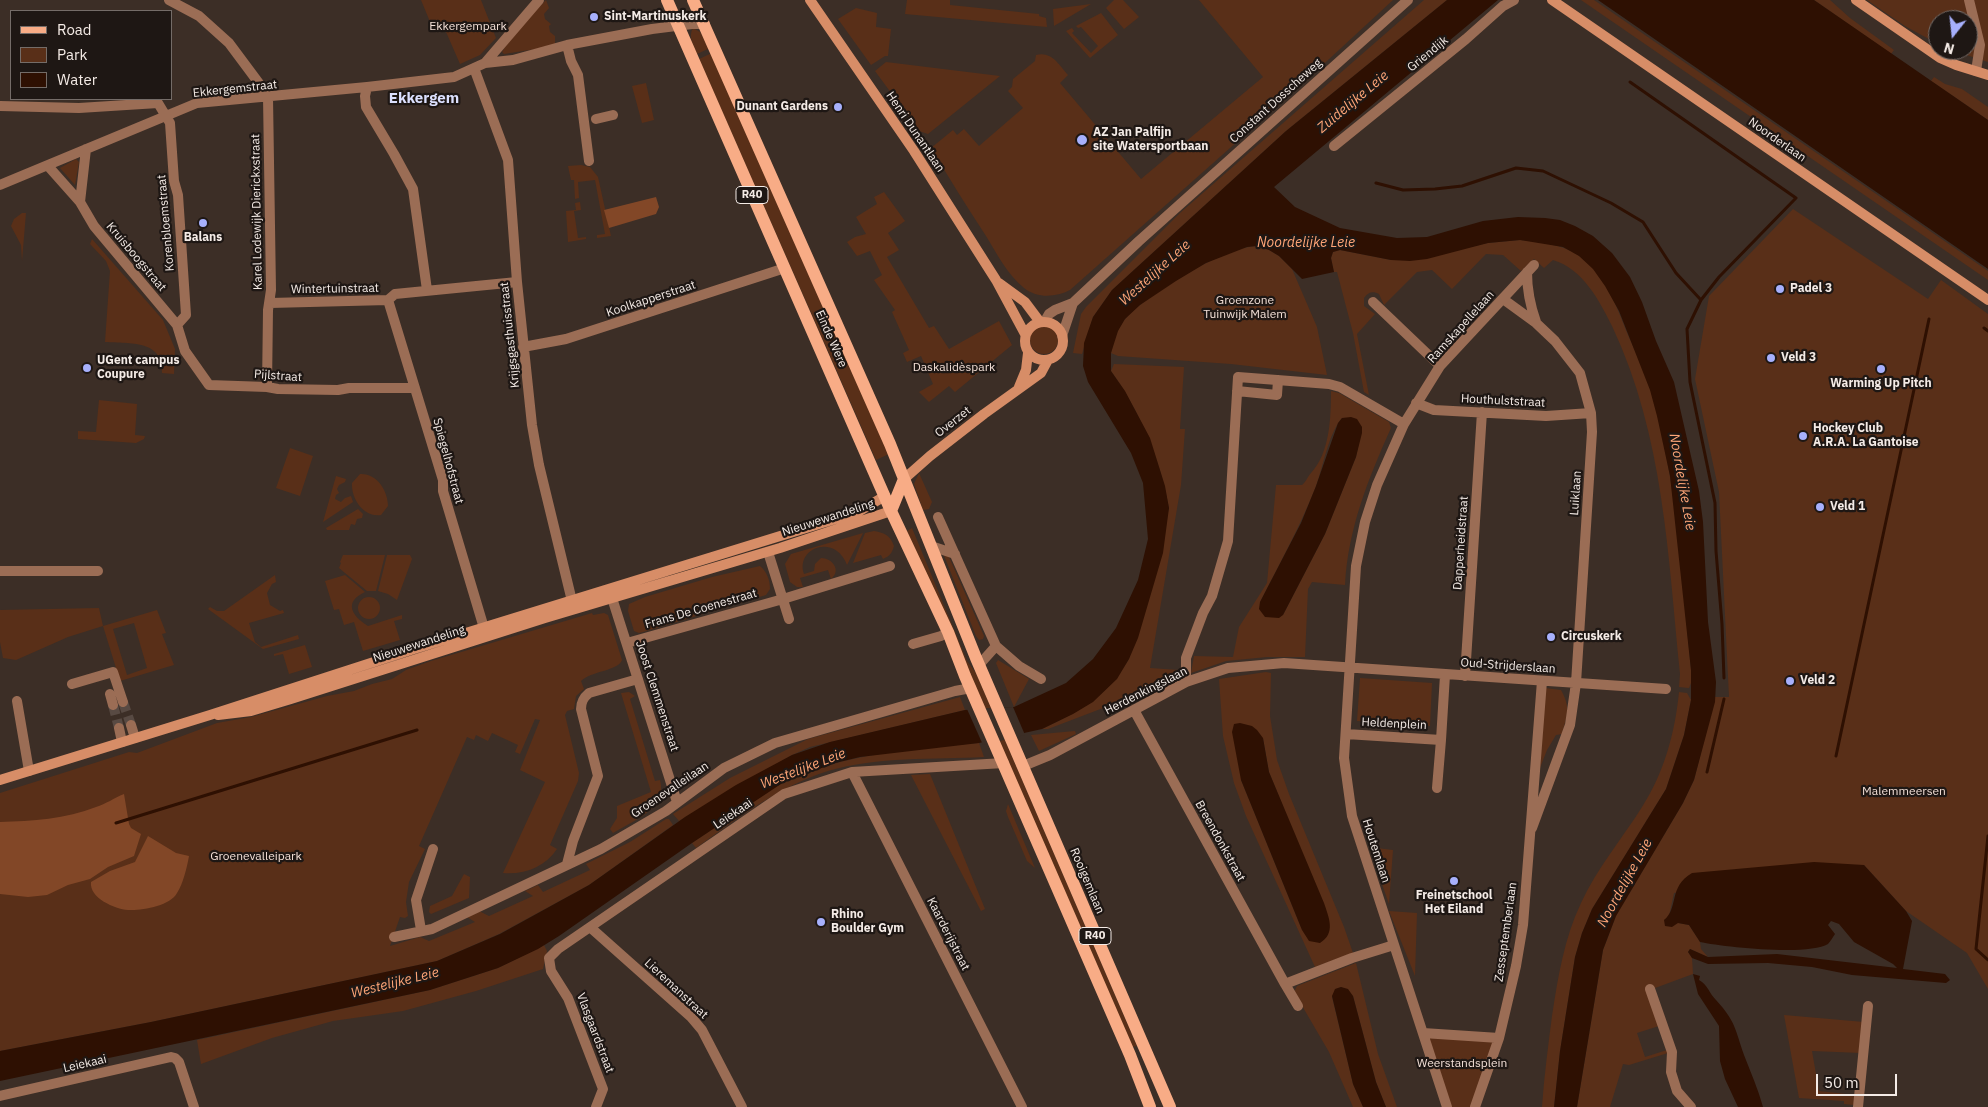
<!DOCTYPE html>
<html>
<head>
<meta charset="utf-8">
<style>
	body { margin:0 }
	#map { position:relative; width:1988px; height:1107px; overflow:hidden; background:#3c2e26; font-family:"IBM Plex Sans",sans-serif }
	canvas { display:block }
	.legend { position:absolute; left:10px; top:10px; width:162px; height:90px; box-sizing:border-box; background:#1e1714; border:1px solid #746c68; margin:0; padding:6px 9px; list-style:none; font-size:15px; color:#f4ebe6 }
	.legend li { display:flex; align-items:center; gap:10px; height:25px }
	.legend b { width:25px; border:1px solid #746c68 }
	.north { position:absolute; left:1928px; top:10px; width:50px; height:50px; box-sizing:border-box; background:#1e1714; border:1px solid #746c68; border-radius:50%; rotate:196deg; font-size:14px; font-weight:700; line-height:20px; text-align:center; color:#f4ebe6 }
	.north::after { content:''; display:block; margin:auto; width:18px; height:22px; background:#a7b0fc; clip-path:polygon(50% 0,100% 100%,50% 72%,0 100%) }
	.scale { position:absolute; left:1816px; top:1074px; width:81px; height:22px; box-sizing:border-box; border:2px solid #f4ebe6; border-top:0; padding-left:6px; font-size:15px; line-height:18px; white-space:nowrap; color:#f4ebe6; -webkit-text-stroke:4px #1e1714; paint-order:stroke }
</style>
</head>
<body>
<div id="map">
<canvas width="1988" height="1107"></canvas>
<ul class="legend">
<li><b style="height:6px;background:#f8ac86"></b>Road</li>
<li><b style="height:14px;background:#592f18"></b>Park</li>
<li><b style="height:14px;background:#2e1002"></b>Water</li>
</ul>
<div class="north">N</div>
<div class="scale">50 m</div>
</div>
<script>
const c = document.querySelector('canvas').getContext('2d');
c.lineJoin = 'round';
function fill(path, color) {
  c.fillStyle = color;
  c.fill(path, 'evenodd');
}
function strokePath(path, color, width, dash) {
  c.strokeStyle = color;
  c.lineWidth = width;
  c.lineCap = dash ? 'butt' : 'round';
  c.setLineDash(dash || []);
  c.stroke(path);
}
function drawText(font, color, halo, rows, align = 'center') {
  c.font = font + ' "IBM Plex Sans",sans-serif';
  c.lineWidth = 4.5;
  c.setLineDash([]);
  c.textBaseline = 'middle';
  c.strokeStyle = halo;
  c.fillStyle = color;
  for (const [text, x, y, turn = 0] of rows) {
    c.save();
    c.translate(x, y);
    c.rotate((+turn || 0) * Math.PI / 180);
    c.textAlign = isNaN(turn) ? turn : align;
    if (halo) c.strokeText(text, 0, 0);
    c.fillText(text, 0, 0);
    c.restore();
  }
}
fill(new Path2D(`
	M421 0H481L496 38 480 55 460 64 443 25 433 29Z
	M546 0 549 8 544 14 545 19 551 24 549 26 550 32 555 36V46L504 54 502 52 505 47 527 19Z
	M907 0H950V5L1039 14V16L1046 18 1047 27 905 14Z
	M1114 0H1123L1139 17 1124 29 1106 8Z
	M1199 0H1393L1301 85 1070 290C1056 297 1038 299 1024 288 1007 274 997 254 986 236 967 207 949 178 931 148L953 130 957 135 964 129 979 146 1023 108 1008 91 1012 87 1013 79 1035 61 1036 55C1052 51 1059 65 1068 75L1060 83 1141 179 1263 77Z
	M1424 0H1447L1286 131 1112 290 1093 317 1082 354 1073 353 1081 314 1086 307 1180 213Z
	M1581 0H1594L1988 271V280Z
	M1814 0H1830L1850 18 1894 50 1891 54Z
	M1867 0H1988V62L1951 50H1968V20H1938V44L1905 26Z
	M1091 4 1054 26 1053 9Z
	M856 8 877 13 876 27 891 29 888 56H885L871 65 838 19Z
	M1101 13 1118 35 1090 58 1066 31 1072 28 1074 31 1072 33 1091 53 1098 46 1081 27 1078 28 1076 26Z
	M693 28 700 32 710 48 697 54C693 46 688 36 693 28Z
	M712 53 889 454 876 460 699 59Z
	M886 62 1000 76 928 134 919 131 875 71Z
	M1934 77 1945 84 1962 89 1988 107V120L1931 81Z
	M646 83 654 120 642 123 632 86Z
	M76 159 79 162 75 185 60 168Z
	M581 165 590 167 598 177 611 236 597 238V235L605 234 595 180 578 182 579 198 575 199 574 180H571L568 166Z
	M884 192 905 221 888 233 899 250 887 257 929 328 934 326 949 349 999 321 1012 345 955 392 949 386 929 402 919 392 933 384 921 356 907 362 903 353 909 350 892 312 895 310 874 280 882 275 870 251 857 256 847 242 855 237 866 234 856 217 877 204 874 197Z
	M580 202 581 210 574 211 578 238 586 237V239L568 242 566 211 576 210 575 203Z
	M1793 209 1928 299 1941 280 1988 314V989L1967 953 1906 911 1864 865 1674 893 1669 916 1678 923 1689 925 1700 942 1701 949 1708 957 1690 949 1688 952 1692 958 1693 974 1647 991 1659 1026 1637 1033 1645 1057 1667 1050 1668 1053 1629 1065 1623 1064 1610 1107H1577L1603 950 1616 916 1683 803 1694 780 1715 697H1729L1719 492 1695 379 1709 296Z
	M22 213H26L22 261 21 245 11 226 14 219Z
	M92 239 163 320 175 349 174 374 162 373C163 339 130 344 105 342L110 271 106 261 90 244Z
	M1520 240C1540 242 1561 244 1578 255 1604 272 1617 307 1628 335 1636 353 1645 372 1651 391 1677 481 1682 577 1691 670V683L1689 688 1679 687 1680 674C1668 556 1664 436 1612 326 1599 300 1583 269 1553 260L1544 268 1534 259 1521 271 1503 255 1486 254 1452 289 1432 270 1417 272 1384 305 1379 294C1373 291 1368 292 1364 298V306L1375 314 1357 334 1369 395 1364 392 1353 333 1337 272H1334L1331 258 1333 252 1340 250 1391 260 1461 249 1488 243Z
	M1257 246 1269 250 1279 256 1292 269 1317 327 1327 375 1231 364 1118 356 1111 353C1114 340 1117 328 1126 318 1149 293 1224 247 1257 246Z
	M1030 340a14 14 0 1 1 28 0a14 14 0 1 1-28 0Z
	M1114 364 1184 367 1180 429H1185L1181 485 1150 668 1179 670 1177 679 1130 705H1111L1048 729H1042C1082 710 1105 698 1129 659L1169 508C1160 458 1140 412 1111 371Z
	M1331 391 1339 393 1389 422 1391 428C1368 479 1348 529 1345 585L1312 582 1308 589 1305 657H1267L1226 661 1191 673 1194 656 1233 657 1239 627 1267 583 1276 485H1302C1306 482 1308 476 1311 473 1330 453 1331 417 1331 391ZM1342 418 1362 427 1356 457 1325 534 1283 615 1260 602C1279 565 1299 528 1315 489 1323 468 1328 434 1342 418Z
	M99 400 137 404 135 435 145 436 144 439 136 443 78 439V431L96 432Z
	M290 448 313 456 300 496 276 488Z
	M919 473 932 502 929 509 923 510 914 484Z
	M360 474C377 473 388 491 388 506L381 515C364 518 351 499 352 483Z
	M336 476 346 479 345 482 339 485 337 489 339 493 336 495 335 499 341 502 345 498 351 496 353 502 323 522Z
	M358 509 363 514 362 518 357 519 355 525 351 524 349 530H327L326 528Z
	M912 528 967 661 976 673 1137 1046 1132 1047 907 531Z
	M874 531C885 533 890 535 894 546 892 553 890 556 883 559L881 555 853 563 865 533Z
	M863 533 847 565C835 533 795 548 804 574L814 571 815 564 821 558C832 558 842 570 831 579L828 570 800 578 803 587H797L790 582 785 564 791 554Z
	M943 553 949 557 984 636 983 639 979 640 976 636Z
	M343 555H385L376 591H367L339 568 341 563 340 562Z
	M387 555H410L412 559 397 600 388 594 378 591Z
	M760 566C767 572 770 580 770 589L766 595 643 632 639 633 634 631 628 611 629 604 645 597 712 577Z
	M275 575 276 582 272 584 267 593 270 605 280 611 283 610 284 613 249 623 255 642 261 647 298 635 299 639 263 649 208 609 210 607 217 611H224Z
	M345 575 365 592C343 602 352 616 368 626L402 615V619L394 621 400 640 363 651 354 622 344 625 339 609 334 610 325 581Z
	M358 608a11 11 0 1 1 22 0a11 11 0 1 1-22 0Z
	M99 608 103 626 157 610 166 633 162 634 174 665 120 681 103 626 68 637 16 660 3 658 0 642V610ZM134 623 147 668 127 675 113 629Z
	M592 613 593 615 604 613 608 615 622 660C618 671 591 671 581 681L584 689 576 696 574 709 567 711 565 715 579 773 578 781 550 845 557 849C545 867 524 875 503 873L545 782 520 770 540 720 535 719 520 754 515 752 518 745 492 733 488 741 476 735 474 740 467 737 419 846 425 849 409 882 406 902 408 916 405 918 400 917 390 946 420 937 429 941 475 922 467 917 479 911 489 916 533 896 525 891 538 885 543 892 590 870 586 864 630 842 666 819H669L673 825 589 885 499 934 437 961 151 1022 0 1051V793L129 752 137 753 217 723 251 717 327 696 354 691 372 684 392 679 406 670 431 661Z
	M305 645 312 667 289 674 283 654 274 656V654Z
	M998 660 1029 679 1014 707 996 663Z
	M1266 672 1271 673 1270 716 1277 760 1289 794 1344 927 1353 953 1315 967 1246 816 1234 783 1223 736 1219 679ZM1263 738 1269 772 1282 804 1302 930 1241 780Z
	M1360 678 1432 683 1430 726 1357 721Z
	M1545 688 1561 690C1571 708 1567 715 1562 734L1556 735 1547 750 1540 768Z
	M629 692 635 696 630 699 655 781 660 780C668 808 633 821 613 833L610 829 617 818V806L651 792 621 693Z
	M1679 692 1687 693 1691 700 1684 735 1666 789 1592 909 1582 933 1575 957 1560 1051 1554 1107H1542C1544 1077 1548 1047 1552 1016 1558 977 1564 939 1581 903 1597 868 1622 839 1642 807 1664 773 1675 733 1679 692Z
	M960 697 965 710 810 747 792 755 679 821 673 814 730 778 808 739Z
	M1075 731 1076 734 1039 751 1031 735Z
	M979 743 984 757C933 760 878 756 828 771 779 786 737 819 696 848L692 843C721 824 755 796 785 782 845 753 914 749 979 743Z
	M930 774 985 909 981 911 911 775Z
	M1008 804 1035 868 1027 861 1008 817 1006 811Z
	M1369 847 1393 850 1389 904Z
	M464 874 470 877 469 898 431 914 429 912 430 906 452 896Z
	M1389 911 1417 913 1415 976Z
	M544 945 547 951 543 969 476 991 403 1011 333 1021 272 1038 201 1064 197 1040 430 990 498 968Z
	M1356 963 1378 1054 1397 1107H1386L1376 1082 1353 996 1341 987 1336 989 1332 997 1353 1084 1363 1107H1353L1329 1052 1294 992 1297 986Z
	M1784 1015 1864 1022 1861 1053 1812 1051 1819 1091 1855 1095 1854 1105 1844 1104V1101L1799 1098Z
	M1423 1033 1499 1038 1475 1107H1447Z`), '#592f18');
fill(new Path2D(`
	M656 197 659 207 656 214 609 228 604 210Z
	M124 794 129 824 131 828 141 834 134 856 108 867 90 879 68 885 47 895 28 897 0 894V822C32 821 66 819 96 807 106 804 114 798 124 794Z
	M148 836 176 853 189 856C187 867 183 884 177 893 170 906 141 911 128 910 115 909 89 898 91 882L110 871 135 862Z`), '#824727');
fill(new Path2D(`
	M1447 0H1498L1274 187 1295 207 1340 228 1397 238 1427 237 1483 221 1518 217 1545 218 1560 220 1575 226 1593 236 1612 253 1630 277 1642 302 1656 341 1674 382 1699 491 1703 522 1708 622 1716 682 1715 702 1694 780 1683 803 1616 916 1603 950 1577 1107H1554L1560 1051 1575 957 1582 933 1592 909 1666 789 1684 735 1691 700V670L1670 476 1657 416 1650 390 1619 311 1605 286 1593 269 1579 256 1563 247 1520 240 1488 243 1427 259 1410 261 1391 260 1340 250 1333 252 1331 258 1334 272 1302 279 1279 256 1269 250 1257 246 1247 247 1206 263 1176 281 1140 305 1125 319 1118 331 1111 353V371L1125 391 1150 438 1165 486 1169 508 1163 553 1138 638 1129 659 1117 679 1093 702 1073 714 1042 729 979 743 860 757 835 763 784 782 692 843 559 936 538 949 498 968 430 990 0 1081V1051L151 1022 437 961 500 934 589 885 685 817 736 785 792 755 830 742 965 710 1014 707 1066 683 1093 659 1116 628 1138 580 1148 539 1143 483 1131 453 1088 382 1083 366 1084 343 1093 317 1112 290 1286 131Z
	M1598 0H1814L1988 120V269Z
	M1351 417 1357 419 1362 427V433L1356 457 1325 534 1283 615 1279 618 1265 617 1259 609 1260 602 1301 523 1316 486 1338 423 1342 418Z
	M1240 723 1252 726 1257 730 1263 738 1269 772 1324 903C1329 918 1336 933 1320 943L1309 941 1302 930 1241 780 1232 732 1234 724Z
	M1814 862 1864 865 1906 911 1912 921 1903 969 1945 974 1950 980 1946 983 1852 975 1812 967 1768 963 1708 964 1692 958 1688 952 1690 949 1708 957 1777 954 1897 968 1893 964 1854 942 1839 924 1831 921 1828 925 1835 934C1833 937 1830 942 1828 944 1809 956 1723 947 1700 942L1689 925 1678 923 1672 927 1665 926 1664 920C1679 908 1668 887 1692 873Z
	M1693 974 1700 976 1699 980C1708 985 1709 993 1716 1000 1736 1022 1735 1029 1744 1055 1751 1073 1758 1089 1763 1107H1738L1725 1079 1720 1061 1719 1026 1698 994Z
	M1341 987 1348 989 1353 996 1376 1082 1386 1107H1363L1353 1084 1332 996 1335 989Z`), '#2e1002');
fill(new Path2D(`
	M1013 707 1025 735 983 745 967 709Z`), '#3c2e26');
strokePath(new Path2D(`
	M1630 82 1796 198 1719 277 1701 300 1687 329 1690 382 1715 503 1716 551 1722 624 1724 678
	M1376 183 1403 190 1435 189 1462 186 1516 168 1543 171 1611 203 1643 222 1676 273 1701 300
	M1984 328 1988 331
	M1836 756 1929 319
	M1707 772 1724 699
	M116 823 417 730
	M1988 836 1976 949 1988 960`), '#2e1002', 3);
strokePath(new Path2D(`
	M123 702 131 725
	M113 705 119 728`), '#584a43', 10, [10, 5]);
strokePath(new Path2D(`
	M169 0 199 16 229 43 264 90 268 97 271 290 268 310 267 387
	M1969 0 1980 45 1976 71
	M567 45 571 61 578 75 589 161
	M485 63 539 0
	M474 68 508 160 517 282 532 425 539 465 572 601
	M367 87 365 96 366 107 394 154 413 189 427 290
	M0 106 79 108 158 103 170 123 174 181 178 195 186 315 177 325
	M596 119 613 115
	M1334 146 1466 39 1503 6 1514 0
	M48 166 80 202 94 226 177 325 185 351 209 385 267 387 278 389 338 390 349 388H415
	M0 185 197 103 367 87 454 77 485 63 513 60 567 45 652 29 692 24H705
	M80 202 86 149
	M1527 272C1527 290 1530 305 1536 322
	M1503 299 1536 323 1555 341 1580 373 1591 413 1592 432 1576 683 1570 725 1532 828
	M388 300 443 480V491L484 628
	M1373 302 1440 366
	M270 303 388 300 395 294 517 282
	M1045 321 1049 314 1055 310 1073 303 1139 241 1408 0
	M1062 336 1073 303
	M523 347 566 339 785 268
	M1237 391 1277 395 1278 380
	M1416 403 1434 410 1546 416 1591 413
	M938 517 996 646 1019 666 1041 679
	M931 546 955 554
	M768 552 789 619
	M0 571H98
	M612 598 677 802
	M627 643 783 599 890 566
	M913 644 941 636 948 632
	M979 665 996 646
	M1465 676 1482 412
	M1186 682V658L1203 613 1212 596 1228 541 1238 377 1329 384 1340 387 1404 424
	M72 684 113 672 123 702
	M110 694 113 705
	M17 701 29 771
	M1134 710 1285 984 1352 958 1394 945
	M131 725 135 738
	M119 728 122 742
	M1346 734 1441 740 1445 675
	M1021 764H1028L1050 755 1186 682 1228 668 1284 663 1666 689
	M852 772 1022 1107
	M1437 788 1441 740
	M567 864 573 841 598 776 581 709C581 702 583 698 589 693L638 679
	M591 928 691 1017 702 1030 742 1107
	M421 930 416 900 433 849
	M394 937 432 929 601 849 666 811 724 768 775 743 955 691 971 688
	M1285 984 1298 1006
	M1650 989 1672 1052 1671 1072 1677 1091 1691 1107
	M1423 1033 1499 1038
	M0 1096 171 1057 175 1058 179 1062 194 1107
	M596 1107 603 1089 568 998 551 971 549 958 558 949 784 794 852 772 1004 763
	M1447 1107 1352 816 1344 758 1356 566 1365 522 1377 485 1404 424 1440 366 1534 265
	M1475 1107 1499 1038 1516 966 1523 925 1542 681
	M1858 1107 1868 1006`), '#9b6d55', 10);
strokePath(new Path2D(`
	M810 0 914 151 996 280 1025 334
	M1552 0 1988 300
	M1856 0 1940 58 1956 65 1988 75
	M999 283 1025 302 1040 322
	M1025 341a19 19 0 1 1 38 0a19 19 0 1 1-38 0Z
	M1019 387 1026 370 1028 353
	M904 479 930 456 984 414 1041 373 1048 360
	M218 715 251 711 291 699 545 618 780 548 891 511
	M0 780 210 715 414 649 858 512 885 496`), '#d78d67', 10);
strokePath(new Path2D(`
	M667 0 891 511 948 632 965 676 1130 1055 1150 1107
	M693 0 890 444 976 658 1170 1107
	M891 511 904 479`), '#f8ac86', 12);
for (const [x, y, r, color] of [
	[594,17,5,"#a7b0fc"],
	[838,107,5,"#a7b0fc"],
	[1082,140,6,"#a7b0fc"],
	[203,223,5,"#a7b0fc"],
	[1780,289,5,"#a7b0fc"],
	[1771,358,5,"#a7b0fc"],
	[87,368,5,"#a7b0fc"],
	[1881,369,5,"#a7b0fc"],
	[1803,436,5,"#a7b0fc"],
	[1820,507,5,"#a7b0fc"],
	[1551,637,5,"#a7b0fc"],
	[1790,681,5,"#a7b0fc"],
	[1454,881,5,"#a7b0fc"],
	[821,922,5,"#a7b0fc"]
]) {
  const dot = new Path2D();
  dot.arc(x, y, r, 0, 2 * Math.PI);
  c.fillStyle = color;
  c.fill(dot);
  strokePath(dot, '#1e1714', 2);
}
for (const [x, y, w] of [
	[752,195,32],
	[1095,936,32]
]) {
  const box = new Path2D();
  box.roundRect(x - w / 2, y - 8.5, w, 17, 4);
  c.fillStyle = '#1e1714';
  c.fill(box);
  strokePath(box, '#f4ebe6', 1);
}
drawText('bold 11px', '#f4ebe6', null, [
	["R40",752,195],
	["R40",1095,936]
]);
drawText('bold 12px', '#f4ebe6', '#1e1714', [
	["Sint-Martinuskerk",604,17],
	["Dunant Gardens",828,107,"right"],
	["AZ Jan Palfijn",1093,133],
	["site Watersportbaan",1093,147],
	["Balans",203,238,"center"],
	["Padel 3",1790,289],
	["Veld 3",1781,358],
	["UGent campus",97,361],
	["Coupure",97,375],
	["Warming Up Pitch",1881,384,"center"],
	["Hockey Club",1813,429],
	["A.R.A. La Gantoise",1813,443],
	["Veld 1",1830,507],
	["Circuskerk",1561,637],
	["Veld 2",1800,681],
	["Freinetschool",1454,896,"center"],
	["Het Eiland",1454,910,"center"],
	["Rhino",831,915],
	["Boulder Gym",831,929]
], 'left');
drawText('12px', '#f2dfd6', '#1e1714', [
	["Ekkergempark",468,27],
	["Groenzone",1245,301],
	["Tuinwijk Malem",1245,315],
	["Daskalidèspark",954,368],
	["Malemmeersen",1904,792],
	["Groenevalleipark",256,857],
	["Weerstandsplein",1462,1064]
]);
drawText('12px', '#f4ebe6', '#1e1714', [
	["Griendijk",1428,54,-39],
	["Ekkergemstraat",235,89,-6],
	["Constant Dosscheweg",1276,101,-42],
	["Henri Dunantlaan",915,132,56],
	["Noorderlaan",1777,140,35],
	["Karel Lodewijk Dierickxstraat",257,212,-91],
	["Korenbloemstraat",166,223,-95],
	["Kruisboogstraat",136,257,50],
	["Wintertuinstraat",335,289,-1],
	["Koolkapperstraat",651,299,-18],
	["Ramskapellelaan",1461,327,-48],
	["Krijgsgasthuisstraat",510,335,-96],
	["Einde Were",831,339,66],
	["Pijlstraat",278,376,4],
	["Houthulststraat",1503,401,3],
	["Overzet",953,422,-38],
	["Spiegelhofstraat",448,461,75],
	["Luiklaan",1576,493,-86],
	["Nieuwewandeling",828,518,-18],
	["Dapperheidstraat",1461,543,-86],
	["Frans De Coenestraat",701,609,-16],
	["Nieuwewandeling",419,644,-18],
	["Oud-Strijderslaan",1508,666,4],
	["Herdenkingslaan",1146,691,-27],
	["Joost Clemmenstraat",657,696,72],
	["Heldenplein",1394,724,3],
	["Groenevalleilaan",670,790,-34],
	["Leiekaai",733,814,-34],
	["Breendonkstraat",1220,841,61],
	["Houtemlaan",1376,851,72],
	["Rooigemlaan",1087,881,67],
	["Zesseptemberlaan",1506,932,-82],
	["Kaarderijstraat",948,934,63],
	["Lieremanstraat",676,989,43],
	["Vlasgaardstraat",595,1033,69],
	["Leiekaai",85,1064,-13]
]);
drawText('italic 14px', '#fea577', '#1e1714', [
	["Zuidelijke Leie",1353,102,-40],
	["Noordelijke Leie",1306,243],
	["Westelijke Leie",1155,273,-42],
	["Noordelijke Leie",1682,482,80],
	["Westelijke Leie",803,769,-21],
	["Noordelijke Leie",1625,883,-61],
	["Westelijke Leie",395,983,-14]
]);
drawText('bold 15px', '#dce0fe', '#1e1714', [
	["Ekkergem",424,99]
]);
</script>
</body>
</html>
